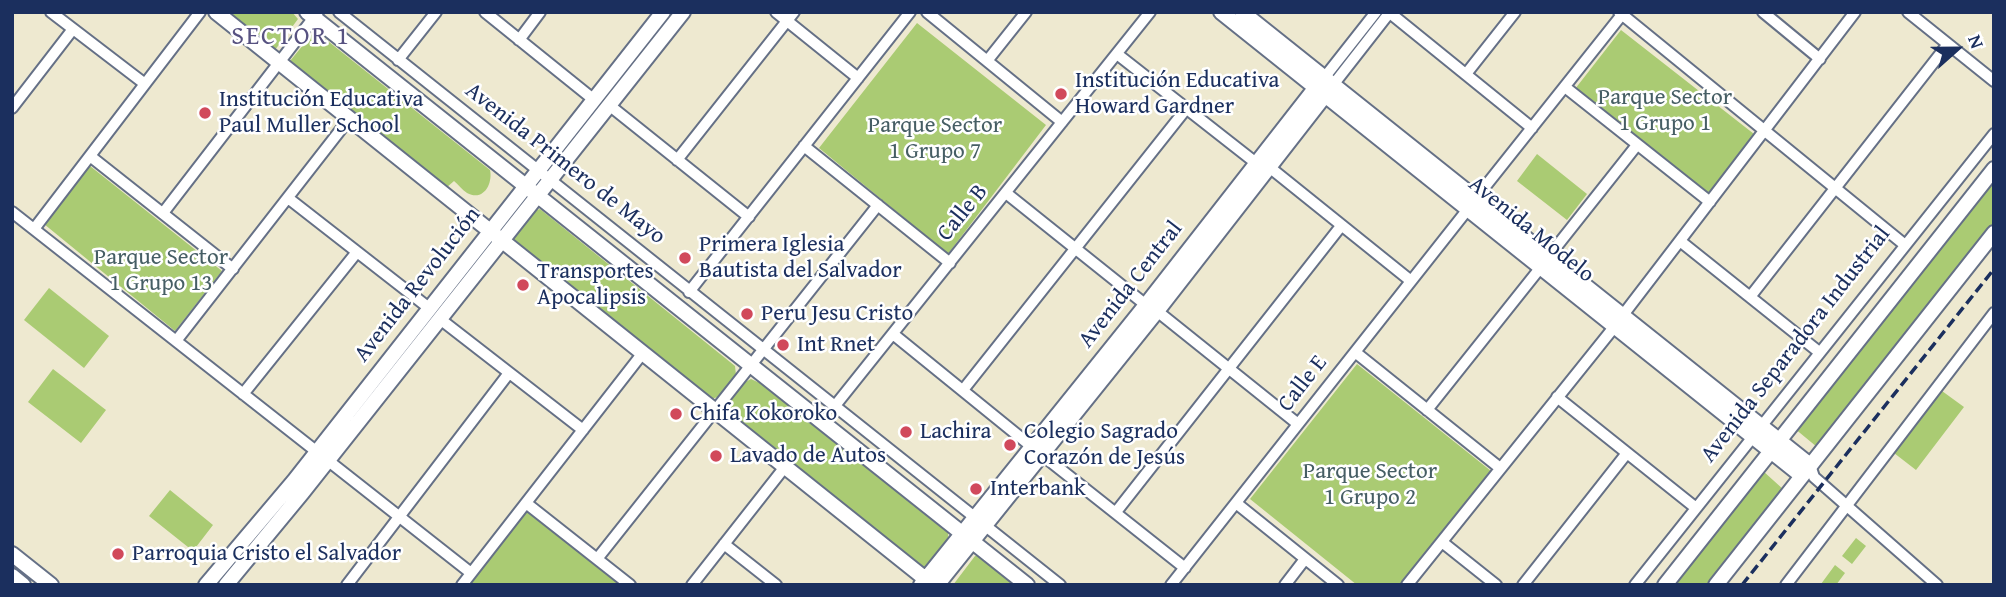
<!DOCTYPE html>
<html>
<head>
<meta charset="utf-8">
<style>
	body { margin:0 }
	#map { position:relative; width:2006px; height:597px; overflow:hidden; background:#eee9d0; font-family:"Gentium Book Plus",serif }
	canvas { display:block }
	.frame { position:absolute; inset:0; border:14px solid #1b2f5e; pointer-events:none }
	.north { position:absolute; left:1922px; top:14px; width:70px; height:70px; -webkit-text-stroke:5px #fff; paint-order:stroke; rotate:69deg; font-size:19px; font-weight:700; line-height:28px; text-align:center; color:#1b2f5e }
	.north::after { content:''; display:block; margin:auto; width:24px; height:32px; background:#1b2f5e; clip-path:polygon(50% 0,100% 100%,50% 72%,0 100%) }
</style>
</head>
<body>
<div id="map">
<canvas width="2006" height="597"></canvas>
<div class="frame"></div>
<div class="north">N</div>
</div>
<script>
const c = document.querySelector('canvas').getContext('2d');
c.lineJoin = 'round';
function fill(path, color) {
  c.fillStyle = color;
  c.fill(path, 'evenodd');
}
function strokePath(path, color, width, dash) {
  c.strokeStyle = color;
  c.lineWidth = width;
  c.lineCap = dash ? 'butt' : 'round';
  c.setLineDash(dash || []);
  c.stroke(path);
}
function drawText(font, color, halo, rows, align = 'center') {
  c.font = font + ' "Gentium Book Plus",serif';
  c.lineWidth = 5;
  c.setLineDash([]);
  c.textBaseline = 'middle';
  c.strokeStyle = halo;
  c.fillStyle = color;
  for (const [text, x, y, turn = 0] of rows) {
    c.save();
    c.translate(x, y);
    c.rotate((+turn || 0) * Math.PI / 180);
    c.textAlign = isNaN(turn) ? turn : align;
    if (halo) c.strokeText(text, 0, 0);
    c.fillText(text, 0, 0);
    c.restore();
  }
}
fill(new Path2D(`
	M222 12H292L298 19 275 50Z
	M917 23 1046 125 948 254 819 148Z
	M1621 30 1754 134 1709 193 1575 89Z
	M313 33 319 34 490 170C493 183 484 202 467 193 462 190 458 184 454 181L446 188 290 65V61Z
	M1537 154 1587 194 1567 220 1517 181Z
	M90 166 222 271 175 331 44 224Z
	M1994 182V223L1817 447 1794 428Z
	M540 209 735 366 736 375 718 397 707 400 513 242V238L534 211Z
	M49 288 109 336 84 368 24 320Z
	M1357 364 1491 471 1401 585H1357L1250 499Z
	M53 369 106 410 81 443 28 402Z
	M751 379 764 385 948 533C950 547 936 557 928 567H923L917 564 726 412C728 401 741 383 751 379Z
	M1942 391 1964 407 1916 470 1894 453Z
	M1763 471 1784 490 1707 585H1673Z
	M170 490 213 525 193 551 149 516Z
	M527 510 620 585H467Z
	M1856 538 1866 546 1852 564 1842 556Z
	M978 555 982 558 1016 585H953L975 556Z
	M1835 565 1845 573 1836 585H1823L1821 584Z`), '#aacb73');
const street = new Path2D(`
	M51 12 145 84
	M339 12 1060 585
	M485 12 593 99
	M776 12 858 78
	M927 12 1062 122
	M1619 12 1905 245
	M1763 12 1820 59
	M1908 12 1994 81
	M1390 13 1532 128
	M519 40 540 12
	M1117 54 1256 163
	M398 60 436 12
	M987 61 1026 12
	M1466 74 1515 12
	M1324 78 1376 12
	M1333 85 1390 12
	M1565 87 1710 202
	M609 105 749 217
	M12 108 73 29
	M804 146 950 263
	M90 156 233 269
	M677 160 794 12
	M1268 166 1411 281
	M1006 193 1146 305
	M288 198 429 308
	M1476 198 1624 12
	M12 212 471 573
	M163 213 318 12
	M34 229 200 12
	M1680 241 1819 352
	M1549 256 1637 145
	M689 292 910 12
	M1750 297 1948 44
	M1157 311 1298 424
	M1623 315 1855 12
	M440 319 583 430
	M893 334 1031 446
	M176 341 349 119
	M1355 352 1500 468
	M963 390 1186 109
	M243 394 357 252
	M1557 397 1696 508
	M834 407 1150 12
	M1427 410 1541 267
	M1041 454 1185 568
	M1810 465 1814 477 1937 585
	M526 503 630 585
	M1236 503 1338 585
	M1116 512 1341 226
	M1442 542 1496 585
	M724 544 776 585
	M597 559 878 205
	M347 585 509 373
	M462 585 642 354
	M692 585 784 468
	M1171 585 1468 209
	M1285 585 1305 559
	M1407 585 1615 326
	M1523 585 1627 453
	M1635 585 1994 134
	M1786 585 1994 313`);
const secondary = new Path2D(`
	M216 12 933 585
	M307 12 1027 585
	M1221 12 1802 476
	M1242 12 1810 465
	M12 554 51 585
	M12 576 23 585
	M206 585 294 481 663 12
	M226 585 302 493 683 12
	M921 585 1146 305 1320 82
	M937 585 1157 311 1330 89
	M1665 585 1994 169
	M1716 585 1994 233`);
strokePath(street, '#657086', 14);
strokePath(secondary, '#657086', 18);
strokePath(street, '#fff', 10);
strokePath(secondary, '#fff', 14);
strokePath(new Path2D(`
	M1742 585 1994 269`), '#1b2f5e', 3.5, [10, 5]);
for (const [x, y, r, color] of [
	[1061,94,7,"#d1495b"],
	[205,113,7,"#d1495b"],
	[685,258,7,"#d1495b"],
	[523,285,7,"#d1495b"],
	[747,314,7,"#d1495b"],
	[783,345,7,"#d1495b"],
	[676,414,7,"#d1495b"],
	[906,432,7,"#d1495b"],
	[1010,445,7,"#d1495b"],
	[716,456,7,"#d1495b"],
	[976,489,7,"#d1495b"],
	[118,554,7,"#d1495b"]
]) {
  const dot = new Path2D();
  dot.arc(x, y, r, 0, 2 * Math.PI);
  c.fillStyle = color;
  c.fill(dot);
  strokePath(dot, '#fff', 2.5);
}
drawText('23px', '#1b2f5e', '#fff', [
	["Institución Educativa",1075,81],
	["Howard Gardner",1075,107],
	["Institución Educativa",219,100],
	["Paul Muller School",219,126],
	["Primera Iglesia",699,245],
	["Bautista del Salvador",699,271],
	["Transportes",537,272],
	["Apocalipsis",537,298],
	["Peru Jesu Cristo",761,314],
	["Int Rnet",797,345],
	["Chifa Kokoroko",690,414],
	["Lachira",920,432],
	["Colegio Sagrado",1024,432],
	["Corazón de Jesús",1024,458],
	["Lavado de Autos",730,456],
	["Interbank",990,489],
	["Parroquia Cristo el Salvador",132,554]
], 'left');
drawText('23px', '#465e64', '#fff', [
	["Parque Sector",1665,98],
	["1 Grupo 1",1665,124],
	["Parque Sector",935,126],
	["1 Grupo 7",935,152],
	["Parque Sector",161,258],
	["1 Grupo 13",161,284],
	["Parque Sector",1370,472],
	["1 Grupo 2",1370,498]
]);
drawText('23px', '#1b2f5e', '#fff', [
	["Avenida Primero de Mayo",565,164,38],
	["Calle B",963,213,-51],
	["Avenida Modelo",1531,230,39],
	["Avenida Revolución",418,285,-52],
	["Avenida Central",1131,285,-52],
	["Avenida Separadora Industrial",1796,345,-52],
	["Calle E",1303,384,-52]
]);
c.letterSpacing = '2px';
drawText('26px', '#575281', '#fff', [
	["SECTOR 1",291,37]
]);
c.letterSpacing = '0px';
</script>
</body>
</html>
